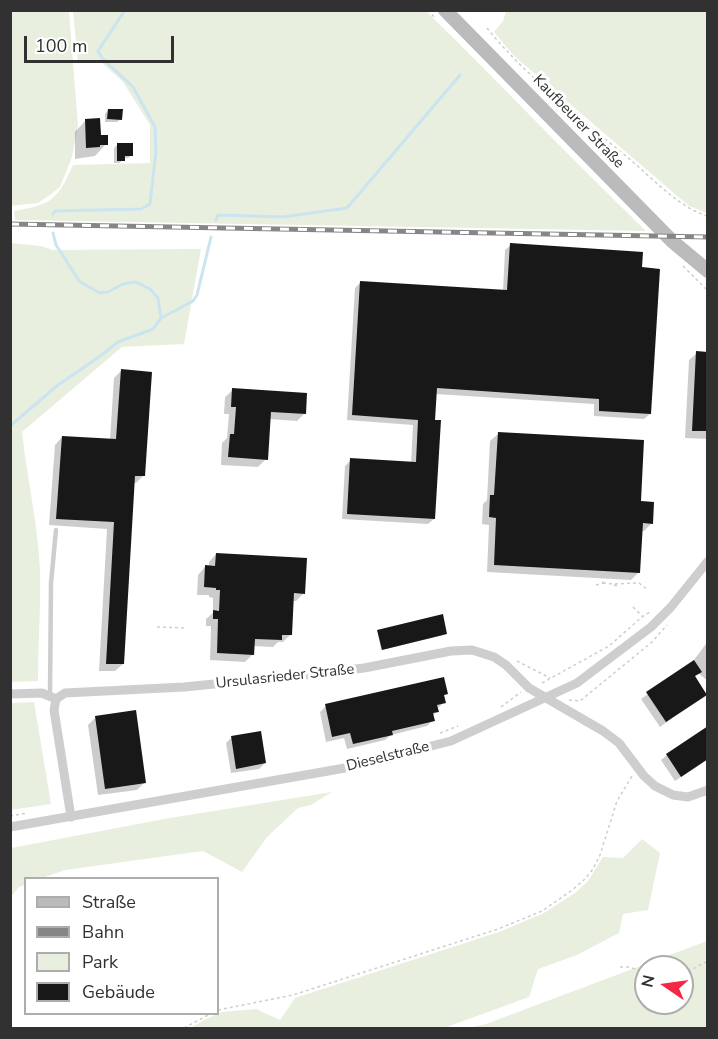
<!DOCTYPE html>
<html>
<head>
<meta charset="utf-8">
<style>
	body { margin:0 }
	#map { position:relative; width:718px; height:1039px; overflow:hidden; background:#fff; font-family:"Nunito Sans",sans-serif }
	canvas { display:block }
	.frame { position:absolute; inset:0; border:12px solid #313131; pointer-events:none }
	.legend { position:absolute; left:24px; top:877px; width:195px; height:138px; box-sizing:border-box; background:#fff; border:2px solid #adadad; margin:0; padding:8px 10px; list-style:none; font-size:18px; color:#313131 }
	.legend li { display:flex; align-items:center; gap:12px; height:30px }
	.legend b { width:30px; border:2px solid #adadad }
	.north { position:absolute; left:634px; top:955px; width:60px; height:60px; box-sizing:border-box; background:#fff; border:2px solid #adadad; border-radius:50%; rotate:283deg; font-size:16px; font-weight:700; line-height:24px; text-align:center; color:#313131 }
	.north::after { content:''; display:block; margin:auto; width:21px; height:27px; background:#f62645; clip-path:polygon(50% 0,100% 100%,50% 72%,0 100%) }
	.scale { position:absolute; left:24px; top:36px; width:150px; height:27px; box-sizing:border-box; border:3px solid #313131; border-top:0; padding-left:8px; font-size:18px; line-height:21px; white-space:nowrap; color:#313131; -webkit-text-stroke:4px #fff; paint-order:stroke }
</style>
</head>
<body>
<div id="map">
<canvas width="718" height="1039"></canvas>
<div class="frame"></div>
<ul class="legend">
<li><b style="height:8px;background:#bbb"></b>Straße</li>
<li><b style="height:8px;background:#868686"></b>Bahn</li>
<li><b style="height:16px;background:#e9efdf"></b>Park</li>
<li><b style="height:16px;background:#181818"></b>Gebäude</li>
</ul>
<div class="north">N</div>
<div class="scale">100 m</div>
</div>
<script>
const c = document.querySelector('canvas').getContext('2d');
c.lineJoin = 'round';
function fill(path, color) {
  c.fillStyle = color;
  c.fill(path, 'evenodd');
}
function strokePath(path, color, width, dash) {
  c.strokeStyle = color;
  c.lineWidth = width;
  c.lineCap = dash ? 'butt' : 'round';
  c.setLineDash(dash || []);
  c.stroke(path);
}
function drawText(font, color, halo, rows, align = 'center') {
  c.font = font + ' "Nunito Sans",sans-serif';
  c.lineWidth = 6;
  c.setLineDash([]);
  c.textBaseline = 'middle';
  c.strokeStyle = halo;
  c.fillStyle = color;
  for (const [text, x, y, turn = 0] of rows) {
    c.save();
    c.translate(x, y);
    c.rotate((+turn || 0) * Math.PI / 180);
    c.textAlign = isNaN(turn) ? turn : align;
    if (halo) c.strokeText(text, 0, 0);
    c.fillText(text, 0, 0);
    c.restore();
  }
}
fill(new Path2D(`
	M11 10 69 11 78 126 72 157 60 187 50 195 38 203 10 206Z
	M425 10C500 83 571 159 646 231L15 220 14 211C53 204 57 200 73 165L150 163V125L123 82 100 61 78 63 73 11Z
	M506 11H707V213L689 206 513 55 494 32 503 21Z
	M11 243 41 246 53 250 201 249 184 344 122 347 22 432C27 478 38 524 40 570 41 607 38 644 38 681L11 682Z
	M34 702 51 804 11 810V703Z
	M332 792 311 805 298 808 267 837 242 872 203 851 65 870 42 878H26L25 885 19 887 11 897V848L170 818Z
	M642 839 660 853 648 910 623 914 619 933 577 955 538 969 529 997 444 1028H191L204 1020 222 1012 256 1009 280 1020 295 998 499 932 544 913 575 893 588 881 603 857 623 858Z
	M707 941V1028H469L486 1024ZM646 967H682V1003H646Z`), '#e9efdf');
fill(new Path2D(`
	M108 110 121 119 117 122H105V114Z
	M86 120 106 144 95 156 75 159V132Z
	M118 144 132 155 128 158H123L120 163H114V148Z
	M511 245 640 269 650 414 644 419 594 416V404L435 394 434 519 428 524 342 519 345 466 351 460 411 464 413 425 347 420 355 288 361 282 503 291 505 250Z
	M697 353H708V439L685 438 689 360Z
	M121 371 143 476 136 483H133L123 664 115 671H99L107 529 49 525 55 445 62 437 110 440 114 378Z
	M233 390 304 414 297 421 269 419 266 459 258 467 221 465 222 443 227 438 229 414H224L225 397Z
	M498 434 639 503 652 523 644 531H641L639 572 631 580 487 572 489 525 482 524 483 504 487 500 490 441Z
	M216 554 304 593 296 601H293L291 634 283 642H278L273 647 253 646V654L245 662 210 660 211 626H206V619L213 613V598L209 597V595H197L198 575 205 567H209V562Z
	M378 631 444 635 381 650Z
	M708 641V681L698 673 694 677 705 694 660 727 641 699 691 664Z
	M446 694 443 697 444 702 437 709V711L432 717 433 720 427 726 391 735 385 740 347 749 344 738 326 742 320 712 326 706Z
	M134 712 145 782 137 790 98 795 88 725 95 718Z
	M708 734V759L675 781 661 760 667 755Z
	M231 738 265 763 259 769 231 773 226 743Z`), '#0003');
strokePath(new Path2D(`
	M53 214 55 211 141 209 150 204 156 152 155 127 133 87 102 58 98 51 125 10
	M216 220 218 215 283 217 347 208 460 75
	M161 318 193 301 197 295 211 237
	M10 426 58 385 99 357 118 342 153 329 161 318 158 298 150 289 136 282 123 284 108 292 100 293 80 282 56 245 53 233`), '#cae4f0', 3);
fill(new Path2D(`
	M108 109H123L122 120 107 119Z
	M100 118 101 135H108V145H100V147L86 148 85 119Z
	M117 143H133V156H125V161H117Z
	M510 243 643 252 642 267 660 269 651 414 599 411V399L437 388 435 420H441L435 519 347 514 350 458 416 462 418 420 352 415 360 281 507 290Z
	M696 351 708 352V431H692Z
	M121 369 152 372 145 476H135L124 664H106L114 522 56 519 62 436 116 439Z
	M232 388 307 393 306 414 271 412 268 460 228 457 230 434H234L236 407H231Z
	M498 432 644 440 641 501 654 502 653 524 643 523 640 573 494 565 496 518 489 517 490 495H494Z
	M216 553 307 558 305 594 294 593 292 635H282V640L255 639 254 655 217 653 218 619H213V610L219 611 220 590H216V588L204 587 205 565 215 566Z
	M443 614 447 634 382 650 377 630Z
	M694 660 702 672 695 676 707 695 666 722 646 692Z
	M444 677 448 694 444 695 446 703 437 705 439 712 433 713 435 721 392 731 393 735 353 744 350 733 332 737 325 704Z
	M136 710 146 783 105 789 95 716Z
	M708 726V759L681 777 666 754Z
	M261 731 266 763 236 769 231 736Z`), '#181818');
strokePath(new Path2D(`
	M428 10 436 19
	M487 28C527 78 584 121 633 162 654 180 681 209 708 216
	M683 266 708 291
	M603 583 613 584 639 583 648 590
	M596 585 603 583 604 571
	M614 585 620 587
	M633 607 642 616
	M157 627 186 628
	M517 661 550 678
	M542 683 609 646 642 617 650 612
	M569 700 580 701 652 642 667 625
	M501 707 521 692
	M440 733 458 726
	M10 816 27 813
	M620 967H628L646 972
	M682 972 691 970 708 961
	M218 1010 293 995 498 929 542 911 571 891 585 879 593 869 600 855 617 801 632 776
	M184 1028 210 1014`), '#cecece', 1.5, [3, 3]);
strokePath(new Path2D(`
	M50 695 51 583 56 530`), '#cecece', 4.5);
strokePath(new Path2D(`
	M10 694 42 693 56 699
	M56 699 65 693 184 687 315 674 364 668 451 651 472 650 494 657 506 665 529 688 603 731 619 743 644 776 655 786 673 795 688 797 708 790
	M56 699 54 710 71 817
	M10 827 345 768 451 741 577 683 651 627 671 607 708 561`), '#cecece', 9);
strokePath(new Path2D(`
	M445 10 672 241 708 271`), '#bbb', 14);
const rail = new Path2D(`
	M10 224 708 237`);
strokePath(rail, '#868686', 5);
strokePath(rail, '#fff', 3, [9]);
drawText('15px', '#313131', '#fff', [
	["Kaufbeurer Straße",578,122,46],
	["Ursulasrieder Straße",285,677,-6],
	["Dieselstraße",388,757,-14]
]);
</script>
</body>
</html>
